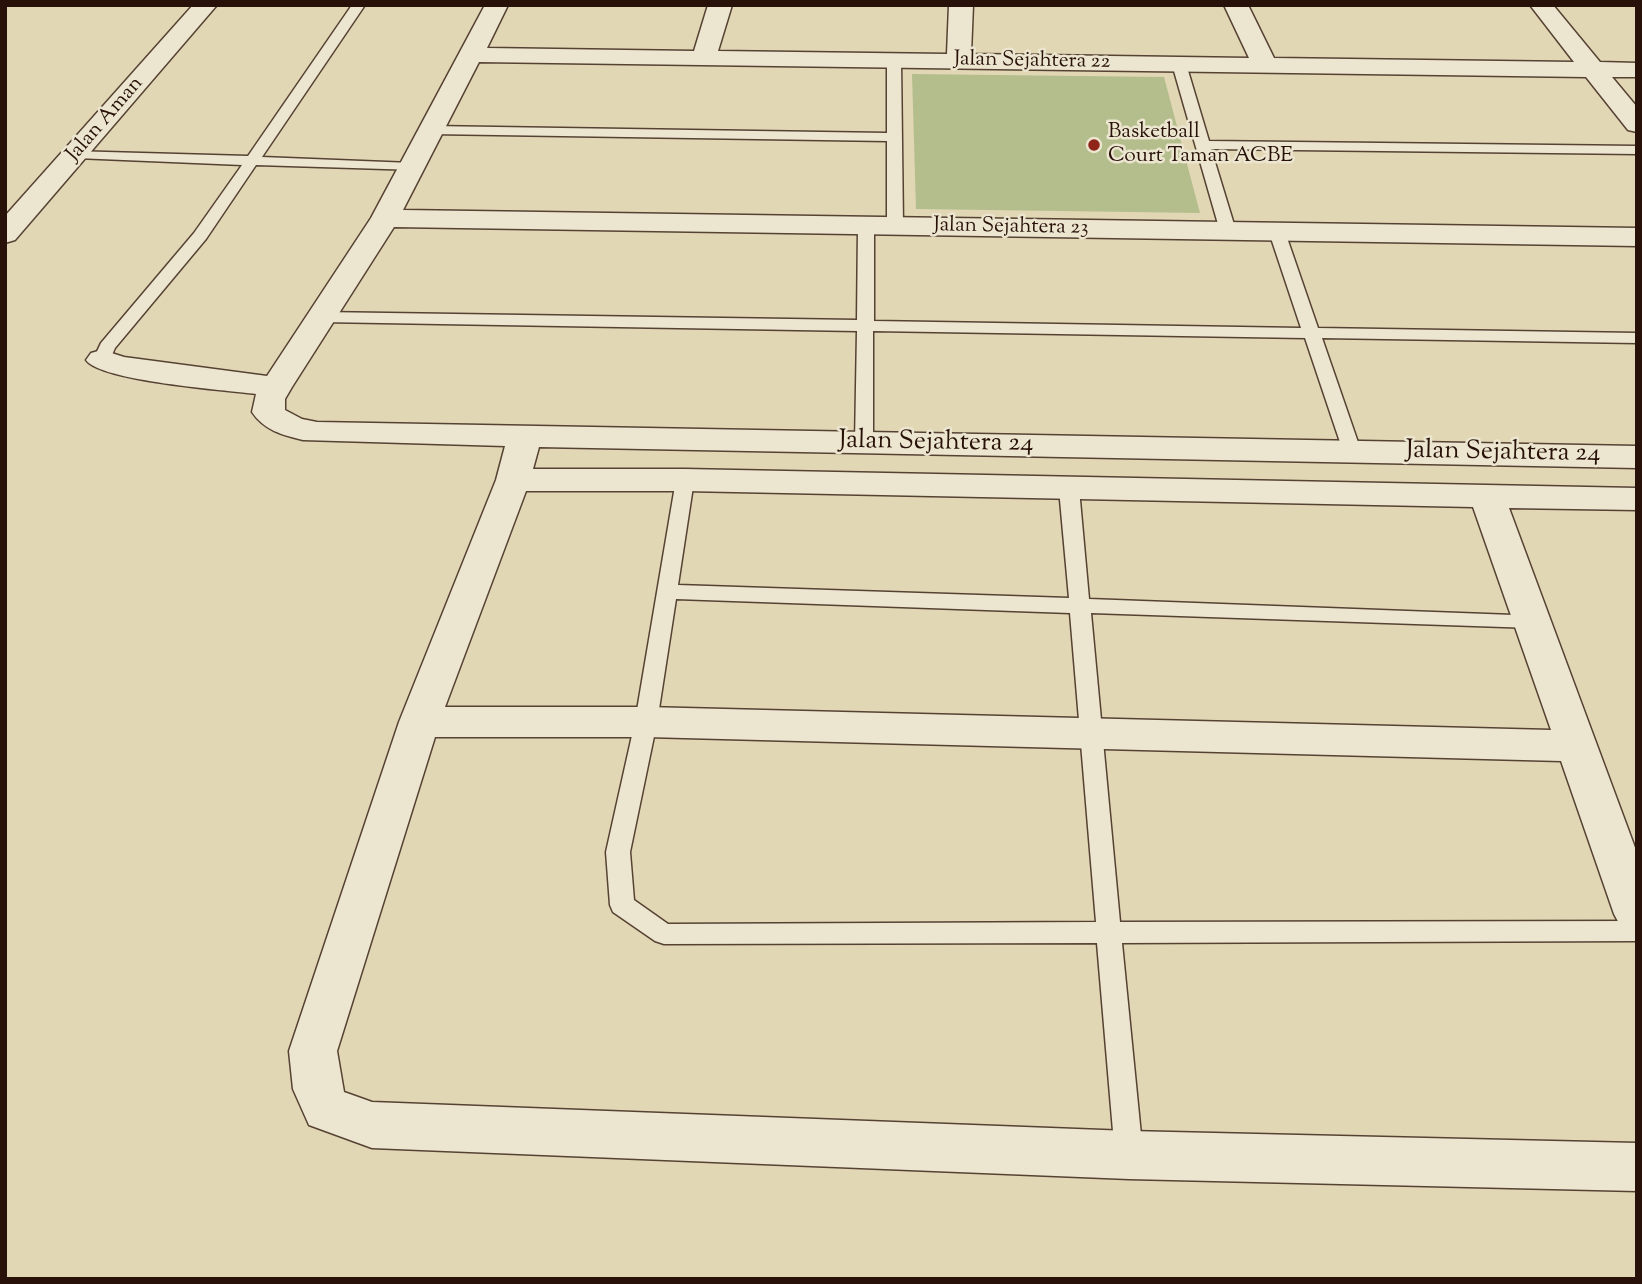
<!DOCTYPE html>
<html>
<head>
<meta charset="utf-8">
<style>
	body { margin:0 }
	#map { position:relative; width:1642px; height:1284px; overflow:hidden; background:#e1d7b5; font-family:"Sorts Mill Goudy",serif }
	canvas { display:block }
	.frame { position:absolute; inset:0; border:7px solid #271108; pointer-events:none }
</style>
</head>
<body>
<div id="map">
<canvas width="1642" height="1284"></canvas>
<div class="frame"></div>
</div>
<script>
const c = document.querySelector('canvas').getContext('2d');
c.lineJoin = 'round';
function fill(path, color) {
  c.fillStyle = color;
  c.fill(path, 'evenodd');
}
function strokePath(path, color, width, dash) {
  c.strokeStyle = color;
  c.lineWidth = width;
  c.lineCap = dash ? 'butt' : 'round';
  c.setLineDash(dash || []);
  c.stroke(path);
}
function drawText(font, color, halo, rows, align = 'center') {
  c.font = font + ' "Sorts Mill Goudy",serif';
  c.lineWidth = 5;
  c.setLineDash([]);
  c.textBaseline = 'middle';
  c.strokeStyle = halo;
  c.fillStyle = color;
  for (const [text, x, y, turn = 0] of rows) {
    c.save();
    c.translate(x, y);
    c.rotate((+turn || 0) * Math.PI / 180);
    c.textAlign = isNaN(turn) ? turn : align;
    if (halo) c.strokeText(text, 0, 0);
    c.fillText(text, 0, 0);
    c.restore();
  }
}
fill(new Path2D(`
	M912 74 1164 77 1200 213 916 209Z`), '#b4be8c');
const service = new Path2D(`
	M352 5H365L262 157 412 163 419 167 417 170 256 165 206 239 115 348 108 364H96L93 360 101 343 194 233 242 165 76 158 71 157 69 154 71 151 248 156Z
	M894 56 901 60 903 226 895 231 887 226V141L431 134 424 130 431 126 887 133V60Z
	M1179 60 1186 64 1209 141 1637 146V154L1211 149 1236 231 1228 236 1220 231 1172 64Z
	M866 221 874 226V321L1301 328 1269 232 1277 227 1285 232 1318 328 1637 333V343L1322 338 1361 451 1352 457 1343 451 1305 338 873 331V442L864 448 855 442 857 331 321 322 313 317 321 312 857 320 858 226Z
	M685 474 694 480 678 585 1069 598 1059 489 1062 485H1076L1079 489 1089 599 1540 616 1543 621 1540 626 1533 628 1091 613 1120 922 1637 921V941L1122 943 1143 1155 1139 1164 1129 1168 1119 1164 1115 1155 1097 943 664 944 655 941 613 912 610 905 606 852 635 722 676 480ZM676 599 1070 613 1096 922 668 924 634 900 630 852 657 722Z`);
const minor = new Path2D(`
	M193 5H217L15 240 5 243V216Z
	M485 5H508L487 48 694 51 708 5H732L718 51 947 54 949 5H973L971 54 1249 58 1224 5H1248L1274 58 1574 62 1530 5H1553L1600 62 1637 63V77H1612L1637 107V132L1628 130 1586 77 479 62 403 210 1637 228V246L394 227 292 387 285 399V410L302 419 317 422 1637 446V468L539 447 533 469H685L1637 488V510L1509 508 1637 853V933L1621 927 1614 914 1561 761 646 737H435L337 1051 344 1092 372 1102 1129 1131 1637 1143V1191L1129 1179 372 1148 309 1125 293 1089 289 1051 399 722 496 480 505 446 303 440C282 435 264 430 252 412L256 394C225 390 100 381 86 360L91 353 102 350 124 357 267 376 371 218ZM526 491H685L1473 507 1551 730 646 707H445Z`);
strokePath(service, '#564233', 3);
strokePath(minor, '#564233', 3);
fill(service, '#ece5cf');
fill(minor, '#ece5cf');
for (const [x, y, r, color] of [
	[1094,145,7,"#8f2418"]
]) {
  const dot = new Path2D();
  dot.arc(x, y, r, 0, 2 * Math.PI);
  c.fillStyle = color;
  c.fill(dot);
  strokePath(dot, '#ece5cf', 2.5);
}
drawText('21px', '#271108', '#ece5cf', [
	["Jalan Sejahtera 22",1032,62,1],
	["Jalan Aman",106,120,-49],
	["Jalan Sejahtera 23",1011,228,1]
]);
drawText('21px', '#271108', '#ece5cf', [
	["Basketball",1108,133],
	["Court Taman ACBE",1108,157]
], 'left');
drawText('26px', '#271108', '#ece5cf', [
	["Jalan Sejahtera 24",936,444,1],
	["Jalan Sejahtera 24",1503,454,1]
]);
</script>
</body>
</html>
